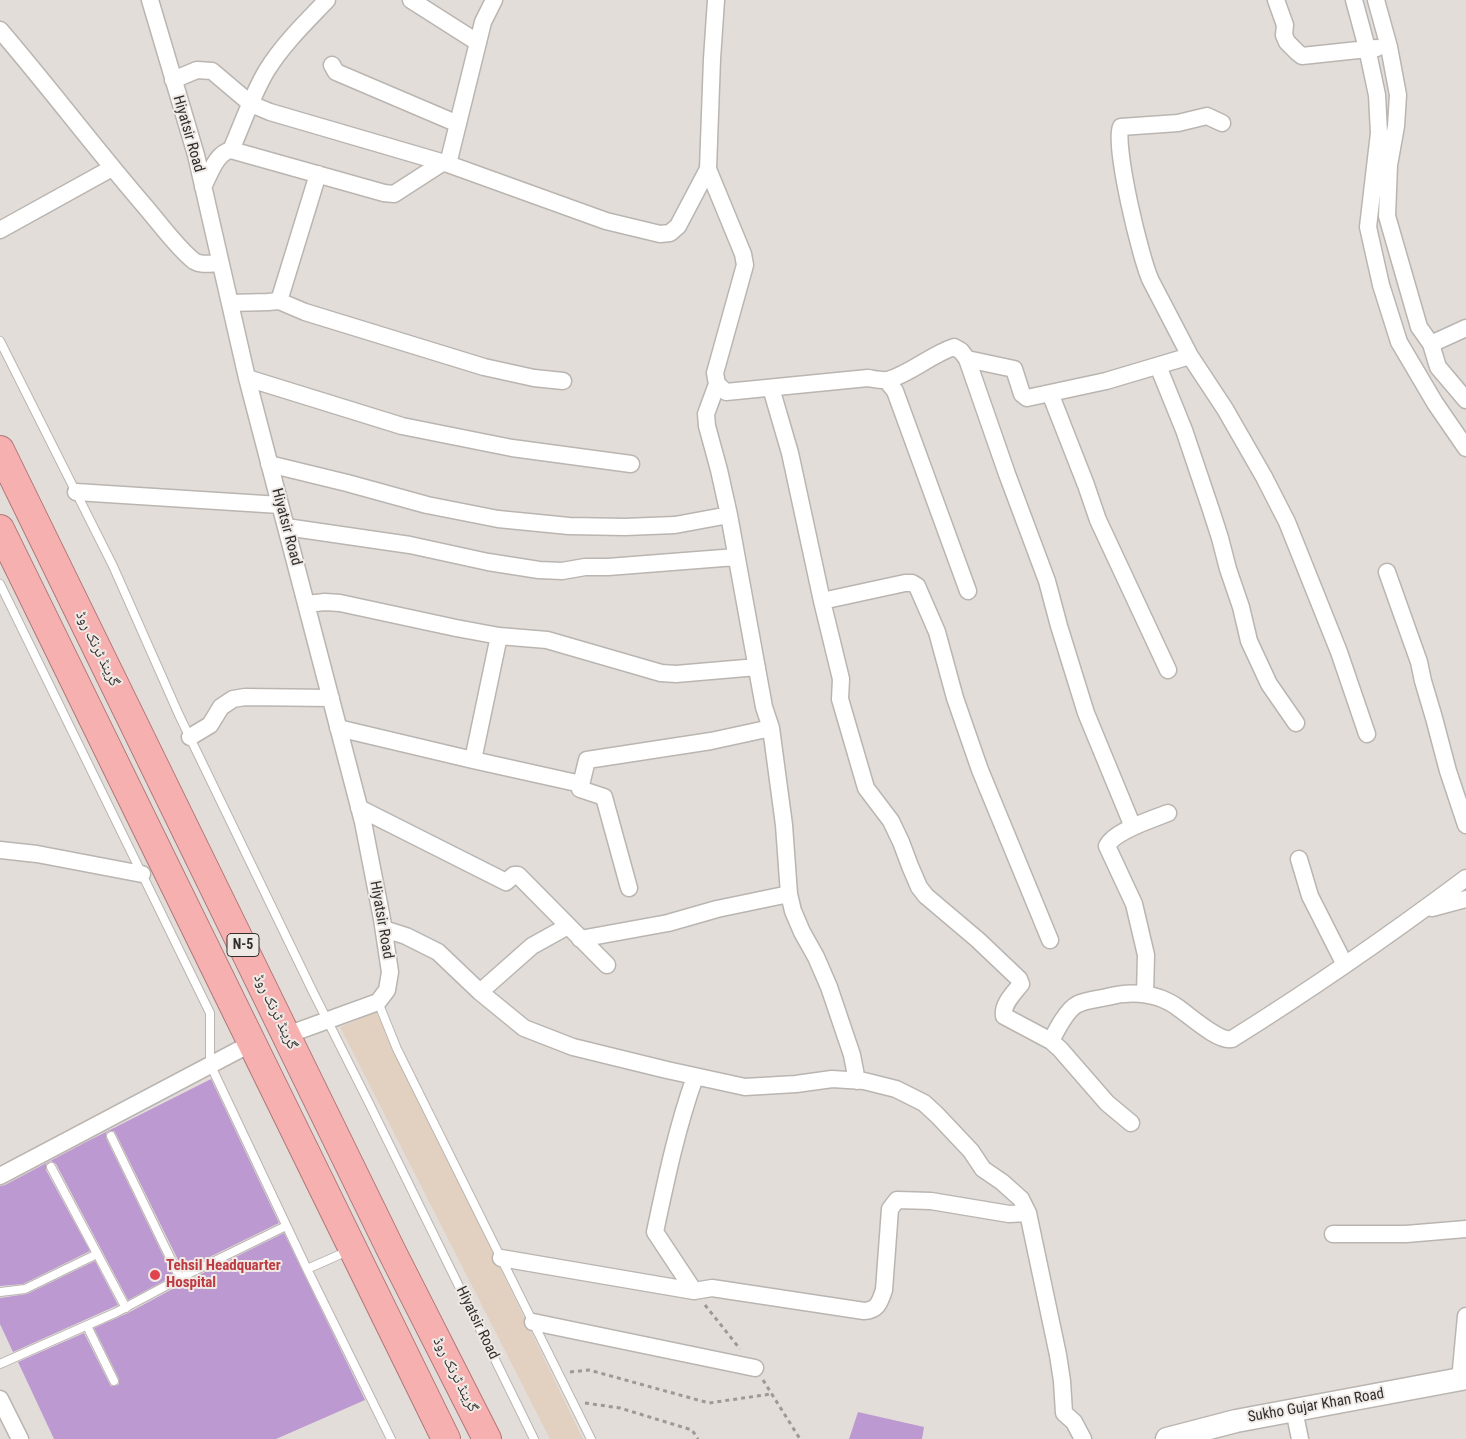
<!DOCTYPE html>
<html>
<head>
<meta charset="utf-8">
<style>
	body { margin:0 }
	canvas { display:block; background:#e2ddd9 }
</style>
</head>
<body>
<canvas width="1466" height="1439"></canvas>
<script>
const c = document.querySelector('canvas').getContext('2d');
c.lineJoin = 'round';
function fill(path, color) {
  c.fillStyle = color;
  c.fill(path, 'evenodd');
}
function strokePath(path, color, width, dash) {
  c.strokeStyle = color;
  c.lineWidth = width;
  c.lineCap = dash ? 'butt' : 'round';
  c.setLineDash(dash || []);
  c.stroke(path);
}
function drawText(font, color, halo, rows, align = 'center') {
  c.font = font + ' "Roboto Condensed","Noto Naskh Arabic",sans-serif';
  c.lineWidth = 4;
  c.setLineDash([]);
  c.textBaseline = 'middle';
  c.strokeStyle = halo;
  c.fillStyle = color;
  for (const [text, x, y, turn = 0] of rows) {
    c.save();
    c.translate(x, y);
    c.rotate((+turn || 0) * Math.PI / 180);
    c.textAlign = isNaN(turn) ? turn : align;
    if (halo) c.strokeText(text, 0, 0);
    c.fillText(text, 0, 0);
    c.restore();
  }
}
fill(new Path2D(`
	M376 1012 583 1439H550L340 1027Z`), '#e2d1c0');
fill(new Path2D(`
	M211 1079 279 1223 183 1270 116 1134 114 1131H109L106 1133V1138L173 1276 128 1300 56 1164 51 1161 46 1164V1170L90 1251 23 1284 0 1286V1186L5 1185 84 1143Z
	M284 1233 365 1400 276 1439H54L18 1362 84 1333 109 1383 111 1386H116L119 1384V1379L94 1328 128 1313 191 1279Z
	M95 1261 118 1305 13 1352 0 1324V1298L27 1294Z
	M858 1412 924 1427 922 1439H849Z`), '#bc9ad1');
const service = new Path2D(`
	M0 341 113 566 179 715 313 992 368 1101 534 1439
	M0 584 210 1013V1064L307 1269 391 1439
	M378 1002 397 1049 591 1439
	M111 1136 180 1278
	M51 1167 126 1308
	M307 1269 348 1251
	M0 1292 25 1289 97 1254
	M87 1326 114 1381
	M0 1364 117 1312 188 1274 286 1226`);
const minor = new Path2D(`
	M150 0 196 155 247 378 363 822 382 919 390 972 387 990 378 1002 287 1035
	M411 0 477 42
	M716 0 712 59 708 169 743 254 745 265 715 373 717 384 706 414 707 426 719 470 729 515 764 707 771 728 784 825 789 894 793 911 802 932 816 957 829 987 852 1055 857 1081
	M1276 0 1285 25 1284 35 1287 42 1297 52 1302 56 1377 48
	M1354 0 1367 48 1377 95 1379 133 1368 227 1381 285 1399 342 1435 403 1466 448
	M1376 0 1389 47 1398 95 1396 126 1389 165 1387 216 1419 327 1431 344 1438 367 1466 400
	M0 30C49 87 94 147 143 204 157 220 178 249 194 261 202 266 212 263 220 263
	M332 65 336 72 458 124
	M173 80 197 70 212 71 251 104 270 112 448 164 606 221 660 234 670 233 678 226 708 169
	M1222 123 1207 116 1178 123 1121 127C1113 144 1141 261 1151 281L1190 356 1225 409 1264 477 1287 522 1339 652 1367 734
	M231 150C243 123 252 95 267 70 283 44 306 22 327 0
	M448 164 483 22 494 0
	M203 187C210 174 216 153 231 150L384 193 394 194 442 163
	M0 230 112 168
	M279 301 318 174
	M230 303 268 302 279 301 305 312 484 367 534 378 563 381
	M1431 344 1466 328
	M967 359 1014 369 1022 394 1027 398 1106 381 1190 356
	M1158 366 1184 430 1211 510 1220 538 1228 569 1241 607 1249 641 1269 684 1296 723
	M247 378 402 426 512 448 631 464
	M886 380 895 391 968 591
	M717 384 726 392 868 378C874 379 882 381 888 380 912 373 930 355 954 347L961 351 967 359 1007 474 1047 581 1059 626 1086 713 1133 827
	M771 388 790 453 822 601 841 679 840 699 866 788 891 821 901 842 910 866 919 887 926 896 978 940 1019 979 1021 984C1014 993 1002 1004 1004 1016L1051 1041 1060 1049 1107 1103 1131 1123
	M1050 393 1086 485 1098 520 1168 670
	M269 464 347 483 427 505 498 519 569 526 625 527 675 525 729 515
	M76 492 280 505
	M286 527 410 545 488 562 539 570 562 571 585 567H608L736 557
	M1387 572 1419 662 1423 681 1434 718 1448 771 1466 825
	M822 601 905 583H912L917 586 937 632 955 698 980 770 1050 940
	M306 604 325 602 340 603 456 628 499 636 547 640 661 673 676 674 757 667
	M338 728 473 760 581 784
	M190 737 210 725 221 707 233 699 245 697 331 698
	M473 760 499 636
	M359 808 506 882 514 875H518L607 965
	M0 850 37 854 142 874
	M1299 859 1310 896 1345 965
	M629 888 604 797 580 789 587 760 711 741 771 728
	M1432 908 1466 899
	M384 929 406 936 438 952 480 992 524 1028 573 1047 667 1070 745 1087 796 1084 832 1079 864 1081 896 1089 924 1103 937 1115 971 1151 983 1169 1002 1182 1021 1199 1028 1213 1058 1355 1062 1381 1064 1413 1074 1422 1083 1439
	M580 939 668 923 717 909 789 894
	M480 992 532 946 568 926
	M1145 994 1146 955 1134 904 1107 846C1114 831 1153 819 1168 813
	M1051 1041C1056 1031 1067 1009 1078 1004 1086 1000 1098 999 1107 997 1125 992 1142 992 1160 998 1165 1000 1172 1003 1177 1007 1189 1015 1218 1042 1232 1039 1312 989 1390 935 1466 878
	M0 1176 252 1043
	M1333 1234H1406L1466 1229
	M501 1258 694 1291 712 1288 864 1311C878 1310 880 1302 884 1290L890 1209 897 1200 931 1201 1009 1214 1028 1213
	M694 1291 655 1232C666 1180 677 1127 695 1077
	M533 1322 755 1368
	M1460 1380 1466 1316
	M0 1399 20 1439
	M1294 1410 1300 1439`);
const secondary = new Path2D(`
	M1167 1439 1236 1421 1466 1378`);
const trunk = new Path2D(`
	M0 450 392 1252 487 1439
	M0 529 446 1439`);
strokePath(service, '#bab5b0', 10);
strokePath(minor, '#bab5b0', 19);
strokePath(secondary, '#bab5b0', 25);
strokePath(trunk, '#b07676', 30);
strokePath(new Path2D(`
	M705 1305 740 1349
	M570 1372 589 1370 709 1403 771 1394
	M763 1380 800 1439
	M585 1403 620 1408 692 1430 698 1439`), '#9d9996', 3, [4, 4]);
strokePath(service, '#fff', 8);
strokePath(minor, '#fff', 16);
strokePath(secondary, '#fff', 22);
strokePath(trunk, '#f7b0b0', 28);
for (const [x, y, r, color] of [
	[155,1275,6,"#e0444e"]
]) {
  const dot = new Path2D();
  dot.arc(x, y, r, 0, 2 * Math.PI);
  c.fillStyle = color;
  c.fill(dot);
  strokePath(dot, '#f0eae6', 2);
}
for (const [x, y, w] of [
	[243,945,32]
]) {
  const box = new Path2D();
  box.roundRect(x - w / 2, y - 11.5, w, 23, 4);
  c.fillStyle = '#f0eae6';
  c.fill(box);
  strokePath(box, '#312f2d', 1);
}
drawText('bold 14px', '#312f2d', null, [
	["N-5",243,945]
]);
drawText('15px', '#312f2d', '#f0eae6', [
	["Hiyatsir Road",188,134,74],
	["Hiyatsir Road",286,527,75],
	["گرینڈ ٹرنک روڈ",97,649,64],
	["Hiyatsir Road",381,920,80],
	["گرینڈ ٹرنک روڈ",275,1012,64],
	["Hiyatsir Road",477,1323,64],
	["گرینڈ ٹرنک روڈ",455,1375,63],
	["Sukho Gujar Khan Road",1316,1406,-10]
]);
drawText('bold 15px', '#be3a42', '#f0eae6', [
	["Tehsil Headquarter",166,1266],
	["Hospital",166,1283]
], 'left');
</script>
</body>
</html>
